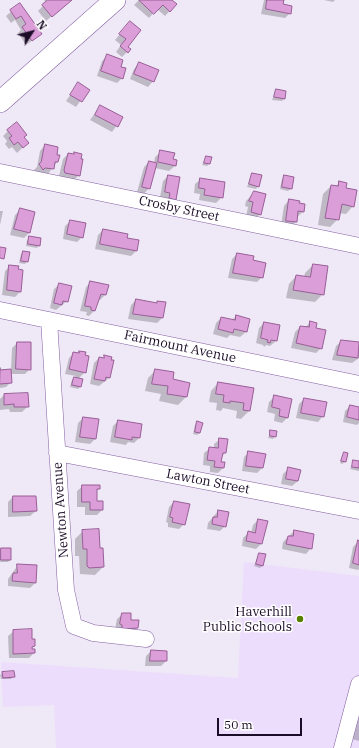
<!DOCTYPE html>
<html>
<head>
<meta charset="utf-8">
<style>
	body { margin:0 }
	#map { position:relative; width:359px; height:748px; overflow:hidden; background:#efe8f7; font-family:"IBM Plex Serif",serif }
	canvas { display:block }
	.north { position:absolute; left:12px; top:12px; width:40px; height:40px; -webkit-text-stroke:3px #fff; paint-order:stroke; rotate:54deg; font-size:11px; font-weight:700; line-height:16px; text-align:center; color:#1b0c27 }
	.north::after { content:''; display:block; margin:auto; width:14px; height:18px; background:#1b0c27; clip-path:polygon(50% 0,100% 100%,50% 72%,0 100%) }
	.scale { position:absolute; left:217px; top:718px; width:85px; height:18px; box-sizing:border-box; border:2px solid #1b0c27; border-top:0; padding-left:5px; font-size:12px; line-height:14px; white-space:nowrap; color:#1b0c27; -webkit-text-stroke:3px #fff; paint-order:stroke }
</style>
</head>
<body>
<div id="map">
<canvas width="359" height="748"></canvas>
<div class="north">N</div>
<div class="scale">50 m</div>
</div>
<script>
const c = document.querySelector('canvas').getContext('2d');
c.lineJoin = 'round';
function fill(path, color) {
  c.fillStyle = color;
  c.fill(path, 'evenodd');
}
function strokePath(path, color, width, dash) {
  c.strokeStyle = color;
  c.lineWidth = width;
  c.lineCap = dash ? 'butt' : 'round';
  c.setLineDash(dash || []);
  c.stroke(path);
}
function drawText(font, color, halo, rows, align = 'center') {
  c.font = font + ' "IBM Plex Serif",serif';
  c.lineWidth = 3;
  c.setLineDash([]);
  c.textBaseline = 'middle';
  c.strokeStyle = halo;
  c.fillStyle = color;
  for (const [text, x, y, turn = 0] of rows) {
    c.save();
    c.translate(x, y);
    c.rotate((+turn || 0) * Math.PI / 180);
    c.textAlign = isNaN(turn) ? turn : align;
    if (halo) c.strokeText(text, 0, 0);
    c.fillText(text, 0, 0);
    c.restore();
  }
}
fill(new Path2D(`
	M244 562 359 576V748H56L54 705 3 707 1 662 238 678Z`), '#edddfd');
fill(new Path2D(`
	M44 0H71L46 21 38 11 46 3Z
	M139 0H171L176 4 165 16 157 9 149 18 134 5Z
	M264 0H279L290 13 285 18 261 14Z
	M324 0H335L333 2Z
	M20 4 41 34 26 45 18 33 21 30 15 20 11 23 6 16Z
	M130 22 126 47 130 49 122 57 116 52 121 45 115 40Z
	M108 55 120 67 122 78 117 83 97 76 102 61Z
	M139 63 153 81 148 87 130 79 134 69Z
	M78 84 88 90 76 107 66 101Z
	M276 90 284 99 282 101 272 100Z
	M100 106 122 118 112 132 90 120Z
	M8 131 23 137 27 143 17 153 12 147 9 149 5 144 7 141 3 136Z
	M45 145 55 155 57 162 48 174H37L34 170 37 167 40 151Z
	M161 152 172 160 175 166 169 171 155 168 149 188 144 194 137 192 144 167 149 162 154 163 155 157Z
	M68 154 80 155 79 175 74 180 60 178 59 176 63 159Z
	M206 157 209 164 207 166 202 165Z
	M252 174 258 186 256 189 247 187Z
	M168 176 176 199 170 204 164 203 165 198 160 197 163 181Z
	M285 176 291 189 288 191 280 189 282 179Z
	M201 179 222 197 216 203 199 200 200 194 194 193 195 184Z
	M340 182 345 189 353 206 346 214 339 213 338 219 330 227 318 225 323 194 331 186 335 187Z
	M254 193 260 214 255 219 246 217 248 207 245 206 246 201Z
	M289 200 303 212 297 217 296 222 291 227 281 226 284 206Z
	M20 210 29 233 24 238 10 235 15 215Z
	M0 211H3L0 225Z
	M71 221 82 237 77 242 63 239 65 226Z
	M103 230 137 250 131 256 95 249 98 235Z
	M29 238 39 245 37 248 26 246 27 240Z
	M23 252 27 261 25 264 19 263 21 254Z
	M237 254 252 261 262 277 257 282 228 278 232 259Z
	M313 265 323 294 315 302 286 298 289 284 296 276 304 277 305 273Z
	M10 266 20 292 15 297 2 295 5 271Z
	M91 282 106 294 100 300 98 299 94 311 89 316 86 315 87 312 80 311 86 287Z
	M60 284 67 301 56 310 50 308 54 289Z
	M136 300 156 304 158 302 162 318 157 323 128 319 131 305Z
	M236 316 249 319 246 332 240 337 230 335 227 338 213 334 216 323 221 318 232 320Z
	M310 322 321 348 316 353 291 348 295 332 300 327 305 328Z
	M264 323 276 341 270 346 266 345 264 347 263 345 256 343 259 328Z
	M342 341 357 345 359 344V358L352 363 332 360 336 346Z
	M17 343 30 369 25 374H11V382L6 387 0 388V371L11 370 12 348Z
	M74 353H85V372L78 379 80 387 78 389 70 387 72 380 76 376 65 374 69 358Z
	M105 356 109 378 99 386 90 384 94 363 99 358 103 359Z
	M156 370 172 380 189 383 186 397 178 405 159 401 161 394 145 391 148 378Z
	M218 383 253 389 249 411 241 419 236 418 237 411 223 408 221 411 216 410 217 403 209 402 211 391Z
	M4 395 28 406 22 412H10L9 409 0 410V399Z
	M274 397 287 418 282 423 274 421 275 414 267 412 269 402Z
	M304 399 323 416 318 422 296 418 299 404Z
	M350 406 359 410V423L357 425 343 422 345 411Z
	M83 418 98 420 95 439 90 444 75 442 78 423Z
	M118 421 141 425 139 438 134 443 128 442 126 445 110 442 113 426Z
	M197 422 200 433 197 435 193 434 195 425Z
	M271 431 275 436 273 439 268 438Z
	M220 439 225 453 221 457 220 462 223 468 218 473 210 472V466L203 465 204 453 210 448H214V444Z
	M249 452 265 455 262 468 257 473 242 471 244 457Z
	M344 453 345 462 342 464 340 463Z
	M354 461 359 462V471L350 469Z
	M288 469 300 471 298 481 292 486 281 484 283 474Z
	M83 486 99 489 96 491V502L102 510 97 515H85V507H77V491Z
	M13 497 36 511 30 516 8 517V502Z
	M174 502 184 524 179 529 168 527V523L166 522 169 507Z
	M218 511 225 526 220 531 207 529 208 523Z
	M258 520 261 544 256 549 242 546 243 538 249 532 251 533 253 525Z
	M83 531 99 549 103 567 95 575 80 574 79 556H75V539Z
	M294 531 311 548 306 554 282 549 283 542Z
	M358 542 359 569 358 570 349 568 353 547Z
	M1 549 10 560 8 562H0Z
	M259 554 263 565 260 568 254 566Z
	M18 565 35 583 30 588 8 586V579Z
	M123 614 137 628 132 633 115 629 117 619Z
	M14 631 31 640 34 646 31 649 34 653 29 658H9L8 636Z
	M151 651H166V661L161 666H145L146 656Z
	M3 673 14 676 11 679H1L0 675Z
	M359 700V741L348 738Z`), '#0003');
const building = new Path2D(`
	M48 0H72L52 17 42 5Z
	M139 0H172L177 4 170 12 163 5 154 14Z
	M267 0H284L283 4 292 6 291 14 266 9Z
	M20 3 42 34 32 41 22 27 26 24 21 16 16 19 10 10Z
	M130 21 141 30 128 47 131 49 128 53 120 46 126 39 119 34Z
	M107 54 123 60 121 67 126 68 123 79 101 71Z
	M139 62 159 70 154 82 134 74Z
	M78 82 90 90 82 102 70 95Z
	M276 89 286 91 285 99 274 97Z
	M100 105 123 117 118 127 95 115Z
	M17 122 27 135 24 137 29 143 23 148 18 142 14 145 9 138 12 136 7 130Z
	M45 144 58 147 57 155H60L58 162H55L54 169 45 168 43 170 39 164 41 162Z
	M160 150 175 153 173 159 177 160 176 166 158 162Z
	M74 152 82 154 81 159H83L80 176 65 173 64 170 68 153 74 154Z
	M206 156 212 157 210 164 204 163Z
	M149 161 157 163 150 189 142 187Z
	M252 173 262 175 259 187 249 184Z
	M168 175 180 177 176 200 169 198 170 193 165 192Z
	M284 175 294 177 292 189 282 187Z
	M200 178 225 182 223 198 204 195 205 189 199 188Z
	M339 181 347 183 346 188 357 190 354 207 342 204 339 220 325 218 331 185 338 186Z
	M254 191 266 194 261 215 251 212 253 202 249 201Z
	M289 199 300 201 299 203 305 204 304 212 298 211 297 222 286 221Z
	M20 208 35 212 30 233 14 229Z
	M70 220 86 223 83 238 67 234Z
	M103 229 128 234 127 238 139 240 137 251 100 244Z
	M29 236 41 238 40 246 28 244Z
	M0 247 6 248 4 259 0 258Z
	M23 251 30 252 28 262 21 261Z
	M237 253 254 256 253 260 266 263 263 278 233 273Z
	M313 264 328 266 324 295 293 290 296 275 310 277Z
	M9 265 19 266 18 269 23 270 21 292 7 290Z
	M90 281 109 285 106 295 101 294 95 311 91 310V307L85 306Z
	M59 283 72 286 68 302 63 301 62 305 54 303Z
	M136 299 157 303V301L166 302 163 318 133 314Z
	M236 315 250 319 247 332 234 329 233 333 218 329 221 317 235 320Z
	M310 321 317 323 316 328 326 330 322 349 296 343 300 326 309 327Z
	M264 322 280 325 277 341 271 340 270 343 267 342 268 340 261 338Z
	M341 340 359 342 358 358 337 355Z
	M17 342H31V370L16 369Z
	M79 351 86 352 85 355 89 356 86 373 69 369 73 352 79 353Z
	M104 355 112 357 111 360H114L110 378 106 377 105 381 94 379 99 357 104 358Z
	M0 368V370L11 369 12 383 0 384Z
	M155 369 174 372 173 379 190 383 187 397 167 394 168 386 152 384Z
	M74 377 83 379 81 387 72 385Z
	M218 382 254 388 250 411 243 410 244 403 230 401V403L223 402 224 395 216 394Z
	M28 393 29 407H14V404L4 405V394Z
	M274 395 292 399 288 418 279 416 280 409 272 407Z
	M304 398 327 402 324 417 301 413Z
	M350 405 359 407V420L347 417Z
	M83 417 99 419 96 439 80 437Z
	M118 420 142 424 140 438 132 437V440L115 437Z
	M197 421 203 423 200 433 195 432Z
	M270 430 277 431 276 437 270 436Z
	M219 438 228 439 226 453H223L221 462H225L224 468 214 467 215 461 207 460 209 447 218 448Z
	M248 451 266 454 263 468 246 466Z
	M344 452 348 453 346 462 341 461Z
	M353 460 359 461V468L352 467Z
	M288 467 301 470 298 481 286 479Z
	M82 485H100V489H97V501H103V510H90V502H82Z
	M13 496H36L37 511 13 512Z
	M174 501 190 504 185 525 172 522 173 518 170 517Z
	M218 510 229 512 226 527 212 524 213 517H217Z
	M258 519 268 521 262 544 246 541 248 531 255 533Z
	M99 529 100 548H103L104 567 89 568 87 566V549H83L82 530Z
	M294 530 314 534 312 549 286 544 288 536H293Z
	M358 540 359 541V565L353 563Z
	M1 548H11V560H1Z
	M259 553 266 554 263 566 256 564Z
	M17 564 37 565 36 583 12 581 13 573H17Z
	M122 613H131V620H139L138 628 122 629V625L120 624Z
	M32 629V639H35V646L32 647V649H35V653L13 654V630Z
	M151 650 167 651V661H150Z
	M14 671 15 677 3 678 2 672Z`);
fill(building, '#dc9ed9');
strokePath(building, '#985e96', 1);
const minor = new Path2D(`
	M0 172 359 246
	M0 310 359 384
	M49 320 66 590 74 626 93 633 146 639
	M57 453 359 511
	M342 748 359 684`);
const major = new Path2D(`
	M0 102 115 0`);
strokePath(minor, '#835fa1', 17);
strokePath(major, '#835fa1', 22);
strokePath(minor, '#fff', 16);
strokePath(major, '#fff', 21);
for (const [x, y, r, color] of [
	[300,619,4,"#588000"]
]) {
  const dot = new Path2D();
  dot.arc(x, y, r, 0, 2 * Math.PI);
  c.fillStyle = color;
  c.fill(dot);
  strokePath(dot, '#fff', 1.5);
}
drawText('13px', '#1b0c27', '#fff', [
	["Crosby Street",179,209,12],
	["Fairmount Avenue",180,347,12],
	["Lawton Street",208,482,11],
	["Newton Avenue",61,510,-94]
]);
drawText('13px', '#1b0c27', '#fff', [
	["Haverhill",292,612],
	["Public Schools",292,627]
], 'right');
</script>
</body>
</html>
